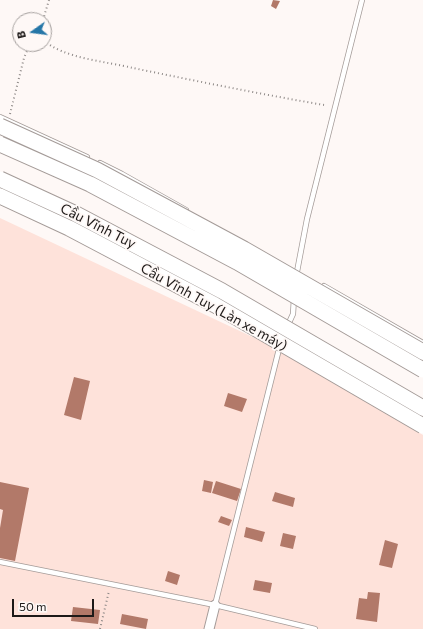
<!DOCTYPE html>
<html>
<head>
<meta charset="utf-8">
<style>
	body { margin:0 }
	#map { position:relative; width:423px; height:629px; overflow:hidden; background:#fef8f6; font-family:Commissioner,sans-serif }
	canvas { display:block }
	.north { position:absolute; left:12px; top:12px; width:40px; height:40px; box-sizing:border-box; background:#fef8f6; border:1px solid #a49f9d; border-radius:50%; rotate:256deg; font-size:11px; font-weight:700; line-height:16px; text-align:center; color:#1d1918 }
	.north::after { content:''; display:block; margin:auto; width:14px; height:18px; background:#2576a7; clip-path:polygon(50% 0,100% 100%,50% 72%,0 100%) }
	.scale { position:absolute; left:12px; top:599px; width:82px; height:18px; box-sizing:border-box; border:2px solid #1d1918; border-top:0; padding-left:5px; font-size:12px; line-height:14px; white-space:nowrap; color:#1d1918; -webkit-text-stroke:3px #fef8f6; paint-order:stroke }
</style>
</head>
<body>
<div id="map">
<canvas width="423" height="629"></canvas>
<div class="north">B</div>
<div class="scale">50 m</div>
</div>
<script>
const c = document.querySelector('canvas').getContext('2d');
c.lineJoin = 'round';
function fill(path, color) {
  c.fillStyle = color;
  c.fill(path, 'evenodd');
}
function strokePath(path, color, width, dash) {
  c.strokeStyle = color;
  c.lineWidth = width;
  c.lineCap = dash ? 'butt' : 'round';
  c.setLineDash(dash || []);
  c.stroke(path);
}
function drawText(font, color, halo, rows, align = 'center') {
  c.font = font + ' Commissioner,sans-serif';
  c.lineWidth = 3.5;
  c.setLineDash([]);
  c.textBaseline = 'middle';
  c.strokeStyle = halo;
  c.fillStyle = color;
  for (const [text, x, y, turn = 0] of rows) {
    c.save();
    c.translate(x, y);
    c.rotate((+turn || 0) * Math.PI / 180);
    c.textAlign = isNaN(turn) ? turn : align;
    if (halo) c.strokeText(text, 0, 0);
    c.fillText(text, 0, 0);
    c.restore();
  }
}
fill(new Path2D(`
	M0 218 278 349 423 435V629H0Z`), '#fee2da');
fill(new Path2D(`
	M273 0 280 1 276 9 271 6Z
	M74 377 90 381 81 420 64 415Z
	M228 393 247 399 242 412 224 406Z
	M204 480 213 482 211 493 202 491Z
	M216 481 241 489 237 501 212 493Z
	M0 482 29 488 15 561 0 558V528L3 510 0 509Z
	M275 492 295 498 293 507 272 501Z
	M221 516 232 520 229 526 218 522Z
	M246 527 265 532 262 542 244 537Z
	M283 533 296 536 293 549 280 546Z
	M385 540 398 544 392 568 379 565Z
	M168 571 180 575 177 585 165 581Z
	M255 580 272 583 270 593 253 590Z
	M368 592 380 593 377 622 356 619 359 598 367 599Z
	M73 607 100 610 98 624 71 621Z
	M122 614 148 619 146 629 120 624Z`), '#b27969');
const service = new Path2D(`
	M0 117 87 157
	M100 163 122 174 186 210
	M296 277 307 219 362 0
	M324 286 423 343
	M287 327 293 314 294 298
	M0 562 215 605 315 629
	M215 605 280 345`);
const minor = new Path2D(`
	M209 629 215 605`);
strokePath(service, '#a49b98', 6);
strokePath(minor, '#a49b98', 11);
strokePath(new Path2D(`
	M43 20 49 0
	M44 40C61 58 109 62 133 68 196 81 260 94 324 105
	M10 114 24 58 30 44
	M100 629 109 591`), '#8e8987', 2, [1, 3]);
strokePath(service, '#fff', 4.5);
strokePath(minor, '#fff', 9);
const trunkBridge = new Path2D(`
	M0 126 97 170 244 249 423 352
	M0 144 90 184 237 262 423 370
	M0 179 76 214 222 291 423 408
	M0 196 69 228 215 305 423 426`);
strokePath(trunkBridge, '#a49b98', 17, []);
strokePath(trunkBridge, '#fff', 15);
drawText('14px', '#1d1918', '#fef8f6', [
	["Cầu Vĩnh Tuy",98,226,27],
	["Cầu Vĩnh Tuy (Làn xe máy)",214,307,29]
]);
</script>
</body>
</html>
